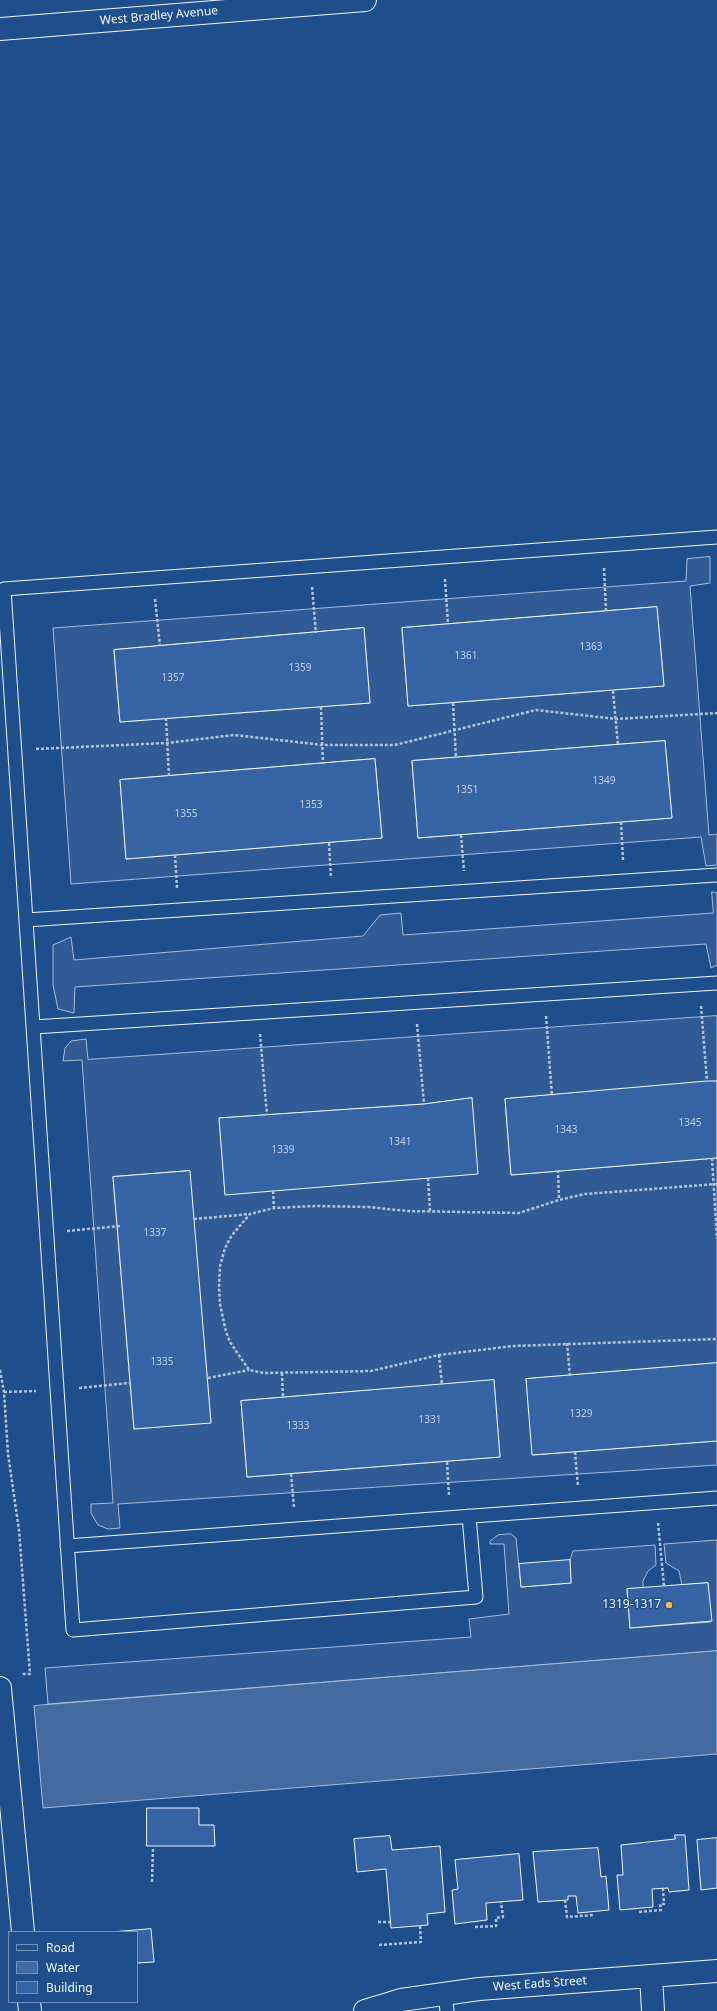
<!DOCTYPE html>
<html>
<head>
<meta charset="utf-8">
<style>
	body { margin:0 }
	#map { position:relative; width:717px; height:2011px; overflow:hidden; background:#1f4e8c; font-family:"Noto Sans",sans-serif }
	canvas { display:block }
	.legend { position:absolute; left:8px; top:1931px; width:130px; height:72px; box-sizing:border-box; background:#1f4e8c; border:1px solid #7391ba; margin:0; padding:5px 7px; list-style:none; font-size:12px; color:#f2f6ff }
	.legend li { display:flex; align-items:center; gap:8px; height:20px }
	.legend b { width:20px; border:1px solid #7391ba }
</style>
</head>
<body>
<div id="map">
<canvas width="717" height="2011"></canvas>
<ul class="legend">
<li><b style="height:5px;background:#1f4e8c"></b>Road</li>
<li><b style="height:11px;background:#446ba0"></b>Water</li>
<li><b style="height:11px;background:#3563a3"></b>Building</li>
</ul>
</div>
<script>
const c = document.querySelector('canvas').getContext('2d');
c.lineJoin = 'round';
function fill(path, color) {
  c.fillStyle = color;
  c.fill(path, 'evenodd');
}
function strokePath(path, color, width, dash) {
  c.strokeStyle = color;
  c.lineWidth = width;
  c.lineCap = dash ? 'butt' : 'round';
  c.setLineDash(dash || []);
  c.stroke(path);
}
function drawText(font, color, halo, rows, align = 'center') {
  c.font = font + ' "Noto Sans",sans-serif';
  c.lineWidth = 3;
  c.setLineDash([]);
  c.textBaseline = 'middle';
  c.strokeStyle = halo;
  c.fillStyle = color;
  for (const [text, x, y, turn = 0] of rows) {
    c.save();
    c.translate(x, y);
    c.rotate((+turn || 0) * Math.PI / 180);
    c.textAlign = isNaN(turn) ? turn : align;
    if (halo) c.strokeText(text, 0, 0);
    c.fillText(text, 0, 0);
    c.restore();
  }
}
const built = new Path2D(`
	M710 557V583L690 586 709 835 717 834V865L706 866 701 837 71 884 53 628 686 581 687 559ZM657 607 664 686 408 706 402 628ZM364 628 370 703 120 722 114 650ZM665 741 672 818 418 838 412 761ZM375 759 382 838 126 859 120 780Z
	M712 892 717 893V965L711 968 706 944 75 987 74 1013 58 1009 53 985V945L71 937 74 960 363 936 380 915 401 913 403 935 713 913Z
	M717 1016V1081L505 1099 511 1175 717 1158V1363L526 1379 533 1455 717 1441V1465L118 1504 120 1528 108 1529 98 1525 91 1513V1504L113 1503 82 1060 63 1061 65 1048 71 1041 86 1039 88 1059ZM472 1098 225 1194 219 1118 424 1104ZM189 1171 211 1422 134 1429 113 1177ZM494 1381 500 1457 247 1477 241 1401Z
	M511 1534 516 1538 521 1587 571 1583 570 1560 573 1551 655 1545 656 1565 648 1571 643 1581V1588L627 1590 630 1628 711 1622 708 1583 682 1585 679 1571 666 1563 664 1544 717 1540V1651L48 1704 45 1668 471 1637 469 1619 509 1614 504 1544H490V1541L498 1535Z`);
fill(built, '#305b95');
strokePath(built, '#a8bbd7', 1);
const water = new Path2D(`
	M717 1651V1754L43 1808 34 1706Z`);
fill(water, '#446ba0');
strokePath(water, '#a8bbd7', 1);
const building = new Path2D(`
	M657 607 664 686 408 706 402 628Z
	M364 628 370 703 120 722 114 650Z
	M665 741 672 818 418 838 412 761Z
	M375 759 382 838 126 859 120 780Z
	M707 1081H717V1158L511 1175 505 1099Z
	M472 1098 478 1174 225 1195 219 1118 424 1104Z
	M190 1171 211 1423 134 1429 113 1177Z
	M717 1363V1441L532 1455 526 1379Z
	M494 1380 500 1457 247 1477 241 1401Z
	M570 1560 571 1583 521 1587 519 1564Z
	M708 1583 712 1621 630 1628 627 1589Z
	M147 1808H199V1825H214L215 1846H147Z
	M675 1835H685L689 1890 669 1892 668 1888 652 1889 653 1907 620 1910 617 1875H623L621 1845 675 1839Z
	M390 1836 392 1850 440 1846 445 1912 427 1914 428 1925 391 1928 386 1869 357 1872 354 1839Z
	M717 1838V1888L701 1890 697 1840Z
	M598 1848 601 1877 606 1876 609 1910 578 1913 576 1896H568V1900L538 1902 533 1852Z
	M519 1854 523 1900 486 1903 487 1920 455 1924 452 1890 458 1889 455 1860Z
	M151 1929 154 1962 137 1963V1932H112Z`);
fill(building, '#3563a3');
strokePath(building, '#f2f6ff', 1);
const lane = new Path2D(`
	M26 920 717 875
	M34 1027 717 983
	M469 1516 476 1597 73 1630 4 589 717 537
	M67 1546 717 1498
	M445 1994 447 2011`);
const street = new Path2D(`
	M651 1976 653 2011
	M365 2011 401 2000 479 1989 717 1971`);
const secondary = new Path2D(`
	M0 29 365 0
	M0 1688 23 1932
	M29 2002 30 2011`);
strokePath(lane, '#f2f6ff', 15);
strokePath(street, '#f2f6ff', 24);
strokePath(secondary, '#f2f6ff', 24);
strokePath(new Path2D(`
	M604 568 606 611
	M445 579 448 624
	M312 587 316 633
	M155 599 160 646
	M613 691 618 745
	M453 703 456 758
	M321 707 323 764
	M166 718 169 776
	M36 749 167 743 234 735 323 745H395L536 710 616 719 717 713
	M621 822 623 860
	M461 835 464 871
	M329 843 331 878
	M175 855 177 888
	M701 1006 707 1081
	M546 1016 552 1096
	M417 1024 424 1104
	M260 1034 267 1115
	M712 1158 717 1239
	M558 1170 559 1200
	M428 1178 430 1211
	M717 1184 585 1194 559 1200 519 1213 407 1211 369 1207 315 1206 274 1208 250 1214 232 1235 225 1248 220 1266 219 1287 220 1304 226 1332 230 1342 249 1370 264 1373 371 1371 439 1355 513 1346 717 1339
	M273 1191 274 1208
	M194 1219 250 1214
	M67 1231 120 1226
	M567 1343 570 1376
	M439 1355 442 1385
	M0 1370 4 1392 8 1454 19 1530 30 1674H22
	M282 1373 283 1398
	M208 1378 249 1370
	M79 1388 130 1383
	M4 1392 36 1391
	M575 1452 578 1486
	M447 1462 449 1496
	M291 1474 294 1507
	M658 1523 664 1586
	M152 1882 153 1847
	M565 1900 567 1917 594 1915
	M639 1912 661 1910 660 1904H664L663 1889
	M378 1922H390
	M475 1927 496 1926V1918L503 1917 501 1902
	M379 1945 421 1942 420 1926`), '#b3c4dc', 2.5, [3, 2]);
strokePath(lane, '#1f4e8c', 13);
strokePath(street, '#1f4e8c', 22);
strokePath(secondary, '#1f4e8c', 22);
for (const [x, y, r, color] of [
	[669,1605,4,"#ffb74d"]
]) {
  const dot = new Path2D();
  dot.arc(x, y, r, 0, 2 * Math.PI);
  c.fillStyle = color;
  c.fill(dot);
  strokePath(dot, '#1f4e8c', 1.5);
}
drawText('10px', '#c3d1e8', null, [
	["1363",591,647],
	["1361",466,656],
	["1359",300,668],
	["1357",173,678],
	["1349",604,781],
	["1351",467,790],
	["1353",311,805],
	["1355",186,814],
	["1345",690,1123],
	["1343",566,1130],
	["1341",400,1142],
	["1339",283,1150],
	["1337",155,1233],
	["1335",162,1362],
	["1329",581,1414],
	["1331",430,1420],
	["1333",298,1426]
]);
drawText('12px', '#f2f6ff', '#1f4e8c', [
	["West Bradley Avenue",159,16,-5],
	["West Eads Street",540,1984,-4]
]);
drawText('12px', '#f2f6ff', '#1f4e8c', [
	["1319-1317",661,1605]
], 'right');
</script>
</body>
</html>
